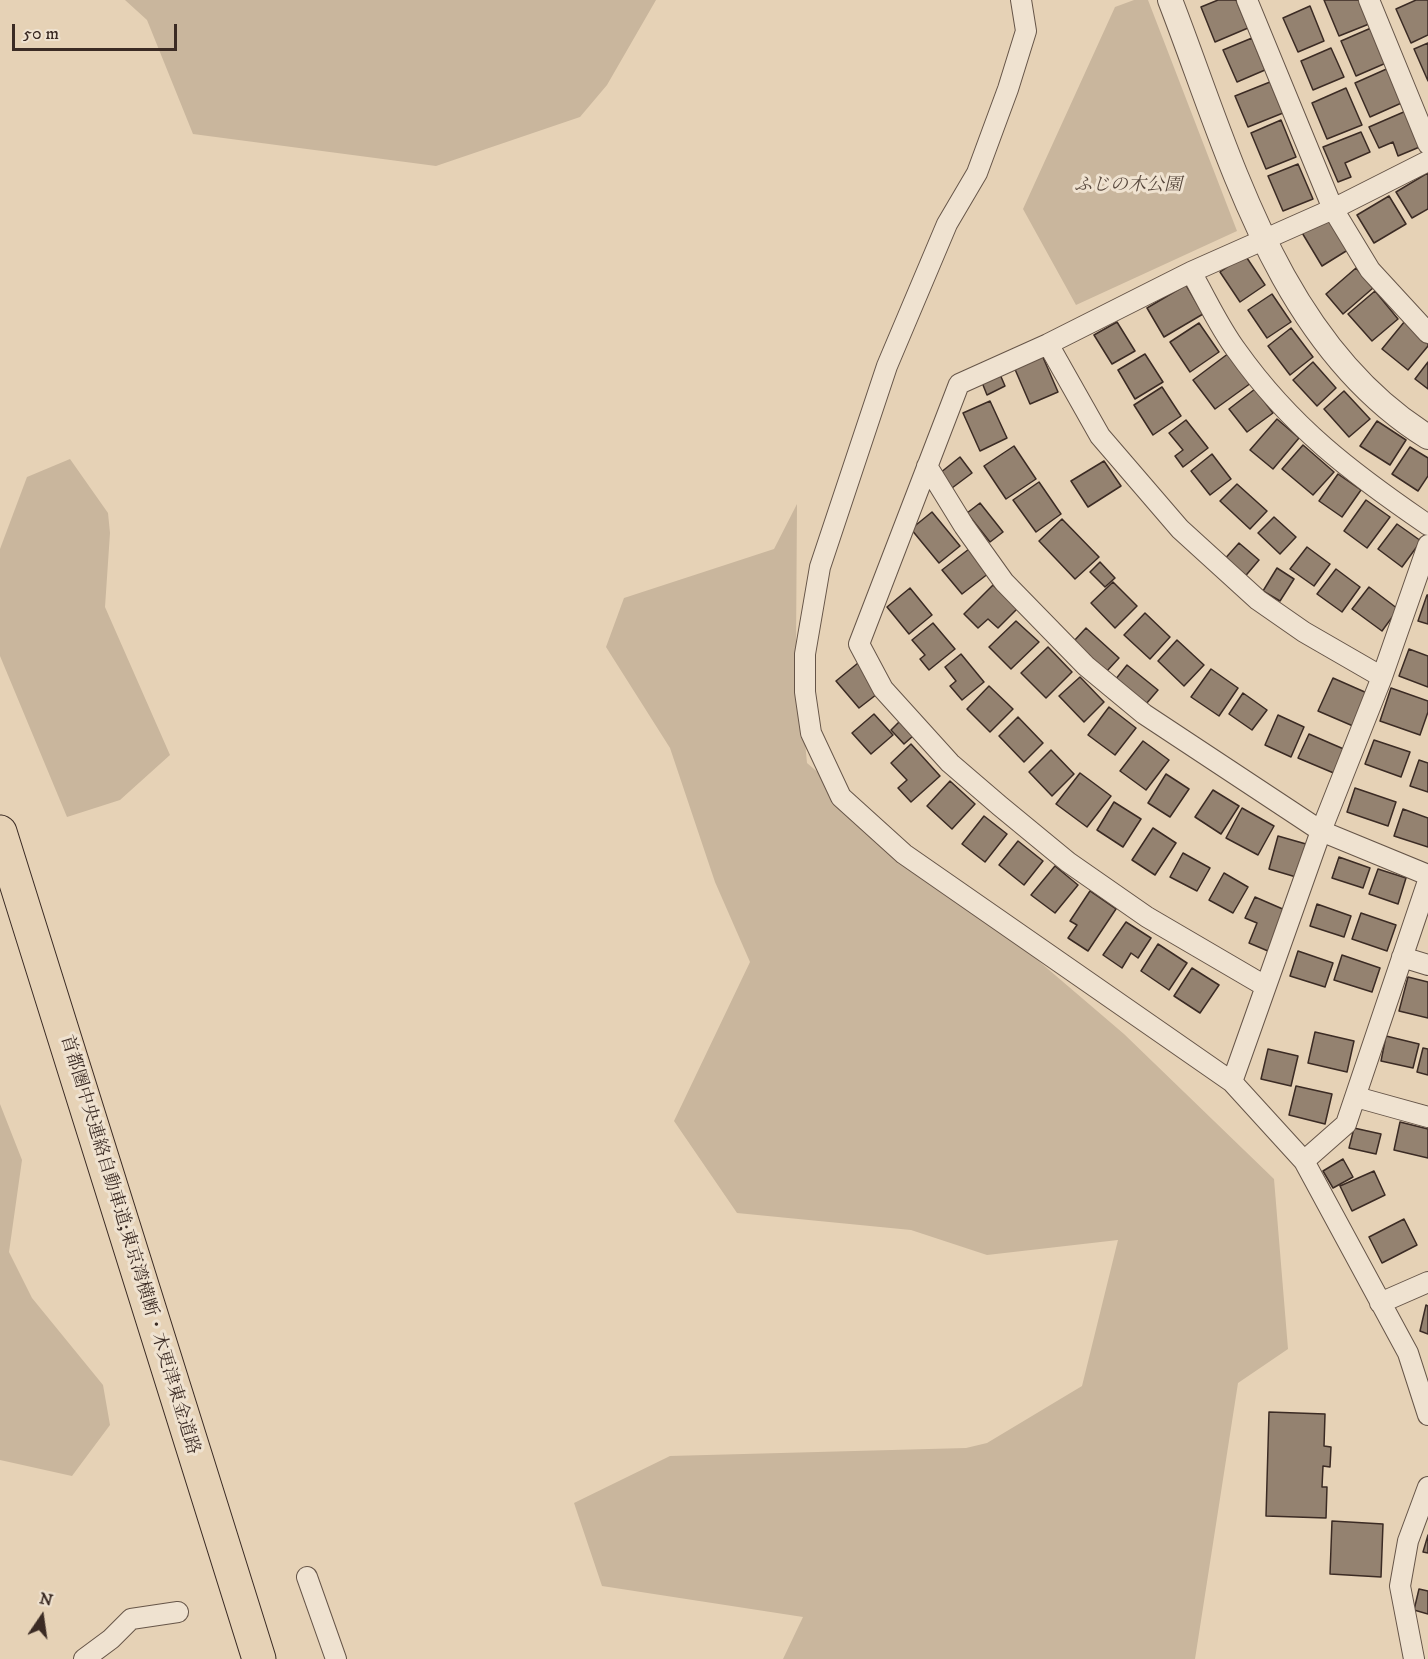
<!DOCTYPE html>
<html>
<head>
<meta charset="utf-8">
<style>
	body { margin:0 }
	#map { position:relative; width:1428px; height:1659px; overflow:hidden; background:#e6d2b6; font-family:"IM FELL DW Pica",serif }
	canvas { display:block }
	.north { position:absolute; left:12px; top:1587px; width:60px; height:60px; -webkit-text-stroke:4px #efe2d0; paint-order:stroke; rotate:13deg; font-size:16px; font-weight:700; line-height:24px; text-align:center; color:#3b2b24 }
	.north::after { content:''; display:block; margin:auto; width:21px; height:27px; background:#3b2b24; clip-path:polygon(50% 0,100% 100%,50% 72%,0 100%) }
	.scale { position:absolute; left:12px; top:24px; width:165px; height:27px; box-sizing:border-box; border:3px solid #3b2b24; border-top:0; padding-left:8px; font-size:18px; line-height:21px; white-space:nowrap; color:#3b2b24; -webkit-text-stroke:4px #efe2d0; paint-order:stroke }
</style>
</head>
<body>
<div id="map">
<canvas width="1428" height="1659"></canvas>
<div class="north">N</div>
<div class="scale">50 m</div>
</div>
<script>
const c = document.querySelector('canvas').getContext('2d');
c.lineJoin = 'round';
function fill(path, color) {
  c.fillStyle = color;
  c.fill(path, 'evenodd');
}
function strokePath(path, color, width, dash) {
  c.strokeStyle = color;
  c.lineWidth = width;
  c.lineCap = dash ? 'butt' : 'round';
  c.setLineDash(dash || []);
  c.stroke(path);
}
function drawText(font, color, halo, rows, align = 'center') {
  c.font = font + ' "IM FELL DW Pica","Noto Serif JP",serif';
  c.lineWidth = 6;
  c.setLineDash([]);
  c.textBaseline = 'middle';
  c.strokeStyle = halo;
  c.fillStyle = color;
  for (const [text, x, y, turn = 0] of rows) {
    c.save();
    c.translate(x, y);
    c.rotate((+turn || 0) * Math.PI / 180);
    c.textAlign = isNaN(turn) ? turn : align;
    if (halo) c.strokeText(text, 0, 0);
    c.fillText(text, 0, 0);
    c.restore();
  }
}
fill(new Path2D(`
	M125 0H656L607 85 580 117 436 166 193 134 147 20Z
	M1134 0H1148L1237 231 1076 305 1023 209 1115 7Z
	M70 459 108 513 110 533 105 607 170 755 120 800 67 817 0 656V549L27 477Z
	M797 504 796 648 807 763 1124 1034 1274 1179 1288 1349 1238 1383 1195 1659H783L803 1617 602 1586 574 1503 670 1456 966 1448 987 1443 1082 1386 1118 1240 987 1255 911 1230 737 1213 674 1121 750 962 715 882 670 748 606 647 624 598 774 549Z
	M0 1104 22 1160 9 1252 32 1298 103 1385 110 1425 72 1476 0 1460Z`), '#c9b69d');
const building = new Path2D(`
	M1218 0H1236L1248 28 1215 42 1201 7Z
	M1324 0H1365L1374 22 1339 36Z
	M1416 0H1428V35L1411 43 1396 9Z
	M1310 6 1324 41 1298 52 1283 18Z
	M1371 28 1386 63 1356 76 1341 41Z
	M1252 38 1265 70 1237 82 1223 50Z
	M1428 43V81L1414 49Z
	M1331 48 1344 77 1313 90 1301 61Z
	M1391 67 1406 101 1370 117 1355 83Z
	M1270 82 1283 113 1248 127 1235 96Z
	M1346 88 1362 125 1327 139 1312 103Z
	M1406 111 1422 146 1398 156 1393 142 1379 148 1369 127Z
	M1281 120 1296 157 1266 169 1251 133Z
	M1361 132 1370 152 1345 163 1351 177 1338 182 1323 147Z
	M1298 164 1313 199 1283 211 1268 176Z
	M1428 173V209L1412 218 1396 192Z
	M1389 196 1406 224 1374 243 1357 215Z
	M1329 214 1351 248 1322 266 1301 231Z
	M1245 255 1265 285 1240 302 1220 272Z
	M1356 268 1373 288 1343 314 1326 294Z
	M1186 285 1203 314 1164 337 1147 308Z
	M1375 291 1398 319 1372 341 1348 314Z
	M1272 294 1291 322 1267 338 1248 310Z
	M1405 321 1428 340V346L1408 370 1382 349Z
	M1117 322 1135 351 1112 364 1094 335Z
	M1199 323 1219 352 1190 372 1170 342Z
	M1291 328 1313 357 1290 375 1268 346Z
	M1229 353 1251 383 1215 409 1193 380Z
	M1145 354 1163 382 1135 399 1118 370Z
	M1042 355 1058 392 1030 404 1014 367Z
	M1313 362 1336 388 1317 406 1293 380Z
	M1428 362V389L1415 379Z
	M999 372 1005 386 987 395 981 380Z
	M1162 387 1181 416 1153 435 1134 405Z
	M1255 389 1273 413 1247 432 1229 409Z
	M1344 391 1370 419 1349 437 1324 409Z
	M990 401 1007 438 980 451 963 413Z
	M1277 419 1299 438 1273 469 1250 450Z
	M1186 420 1208 448 1183 467 1175 456 1183 450 1169 433Z
	M1377 421 1406 440 1390 465 1360 446Z
	M1303 445 1334 472 1313 495 1282 469Z
	M1014 446 1036 479 1006 499 984 466Z
	M1410 447 1428 458V476L1418 491 1392 474Z
	M1212 454 1231 479 1210 495 1191 471Z
	M960 457 972 473 952 488 940 473Z
	M1104 461 1121 486 1088 507 1071 481Z
	M1338 474 1361 490 1342 517 1319 501Z
	M1039 482 1061 514 1036 532 1013 500Z
	M1237 484 1267 511 1250 529 1220 501Z
	M1366 500 1390 517 1367 548 1344 531Z
	M980 503 1003 532 990 542 967 513Z
	M932 512 960 546 939 563 911 529Z
	M1274 517 1296 537 1280 554 1258 533Z
	M1062 519 1099 557 1075 579 1039 541Z
	M1397 524 1421 541 1402 567 1378 549Z
	M1239 543 1259 560 1242 580 1222 562Z
	M1307 547 1330 564 1314 586 1290 569Z
	M969 549 989 573 962 594 942 570Z
	M1100 562 1115 578 1105 587 1090 572Z
	M1277 568 1294 579 1280 601 1263 591Z
	M1336 569 1360 587 1342 612 1317 594Z
	M1113 582 1137 606 1115 628 1091 603Z
	M993 585 1017 609 998 628 988 619 978 628 964 614Z
	M1369 587 1398 609 1382 631 1352 609Z
	M910 588 932 615 909 634 887 607Z
	M1427 595H1428V624L1418 621Z
	M1145 613 1170 637 1150 659 1124 635Z
	M1016 621 1039 642 1011 669 989 647Z
	M933 623 955 649 929 670 920 659 925 655 912 640Z
	M1086 628 1119 658 1106 672 1073 642Z
	M1177 640 1204 665 1184 686 1158 661Z
	M1048 647 1072 672 1046 698 1021 673Z
	M1409 649 1428 656V687L1399 676Z
	M961 654 984 682 962 700 950 686 956 681 945 667Z
	M858 663 881 691 859 708 836 681Z
	M1127 665 1158 690 1146 704 1115 680Z
	M1211 669 1238 688 1219 716 1191 697Z
	M1080 677 1104 702 1084 722 1059 696Z
	M1333 678 1367 693 1353 726 1318 711Z
	M989 686 1013 709 990 732 967 709Z
	M1391 688 1428 701V712L1420 735 1380 721Z
	M1243 693 1267 710 1252 730 1229 714Z
	M1109 707 1136 728 1115 755 1088 735Z
	M874 714 893 735 871 754 852 733Z
	M1278 715 1304 727 1291 757 1265 745Z
	M1018 717 1043 743 1024 762 999 736Z
	M900 721 913 736 904 744 891 730Z
	M1309 734 1346 750 1336 774 1298 758Z
	M1374 740 1410 752 1401 777 1365 764Z
	M1143 741 1169 760 1146 790 1120 771Z
	M911 744 940 776 911 802 898 788 907 780 891 763Z
	M1051 750 1074 774 1052 796 1029 772Z
	M1419 760 1428 763V792L1410 786Z
	M1080 773 1111 796 1087 827 1056 804Z
	M1166 774 1189 789 1170 817 1148 803Z
	M950 781 975 804 952 829 927 806Z
	M1355 788 1396 802 1388 826 1347 812Z
	M1213 790 1239 806 1221 834 1195 817Z
	M1114 802 1141 819 1123 847 1097 830Z
	M1242 808 1274 826 1258 855 1226 838Z
	M1403 809 1428 818V847L1394 836Z
	M984 816 1007 834 985 862 962 844Z
	M1153 828 1176 843 1155 875 1132 860Z
	M1278 836 1306 844 1296 877 1269 869Z
	M1018 841 1043 861 1024 885 999 865Z
	M1183 853 1210 868 1197 891 1170 877Z
	M1339 857 1370 868 1363 888 1332 878Z
	M1055 866 1078 885 1055 913 1031 895Z
	M1378 869 1406 878 1398 904 1369 894Z
	M1224 873 1248 887 1233 913 1209 900Z
	M1090 891 1116 909 1088 951 1068 938 1077 925 1070 921Z
	M1255 897 1285 910 1268 951 1249 943 1257 923 1245 918Z
	M1317 904 1351 916 1344 937 1310 926Z
	M1361 913 1396 925 1387 951 1352 939Z
	M1126 922 1151 938 1138 958 1131 953 1122 968 1103 955Z
	M1158 944 1187 963 1169 990 1141 971Z
	M1298 951 1333 963 1325 987 1290 976Z
	M1342 955 1380 968 1372 992 1334 980Z
	M1192 968 1219 985 1200 1013 1174 996Z
	M1408 977 1428 982V1018L1399 1011Z
	M1315 1032 1354 1041 1347 1072 1308 1063Z
	M1386 1036 1419 1044 1413 1068 1381 1061Z
	M1423 1048 1428 1049V1075L1417 1072Z
	M1268 1049 1298 1056 1291 1086 1261 1079Z
	M1296 1086 1332 1094 1325 1124 1289 1115Z
	M1400 1122 1428 1129V1158L1394 1150Z
	M1354 1128 1381 1134 1376 1154 1349 1148Z
	M1343 1159 1353 1177 1333 1188 1323 1171Z
	M1374 1171 1385 1195 1352 1211 1340 1186Z
	M1404 1219 1417 1245 1382 1263 1369 1237Z
	M1426 1305 1428 1306V1334L1420 1331Z
	M1269 1412 1325 1414 1324 1446 1331 1447 1330 1467 1323 1466 1322 1487H1327L1326 1518 1266 1516Z
	M1332 1521 1383 1524 1381 1577 1330 1574Z
	M1428 1535V1553L1423 1552Z
	M1419 1589 1428 1591V1614L1414 1610Z`);
fill(building, '#948270');
strokePath(building, '#3b2b24', 1.5);
const minor = new Path2D(`
	M1021 0 1026 31 1008 89 977 173 947 224 887 366 820 567 805 654V692L811 733 841 797 904 854 1232 1082 1304 1161 1408 1353 1428 1415
	M1247 0 1333 209 1370 270 1428 333
	M1369 0 1428 144
	M1191 272C1206 298 1219 327 1237 351 1291 427 1352 473 1428 525
	M1048 344 1100 436 1180 529 1258 600 1304 632 1382 677
	M927 466 964 526 1004 582 1086 666 1144 714 1321 831 1428 875
	M1402 957 1428 965
	M1265 986 1147 917 1068 862 1000 806 950 763 883 689 859 644 959 384 1048 344 1191 272 1333 209 1428 161
	M1232 1082 1321 831 1382 677 1428 545
	M1356 1097 1428 1117
	M1304 1161 1346 1124 1428 881
	M1380 1303 1428 1282
	M307 1577 336 1659
	M84 1659 111 1639 131 1619 178 1612
	M1414 1659 1400 1586 1408 1541 1428 1487`);
const tertiary = new Path2D(`
	M1170 0C1230 155 1278 344 1428 437`);
const motorway = new Path2D(`
	M0 832 259 1659`);
strokePath(minor, '#665548', 22);
strokePath(tertiary, '#665548', 26);
strokePath(motorway, '#3b2b24', 35);
strokePath(minor, '#efe2d0', 20);
strokePath(tertiary, '#efe2d0', 24);
strokePath(motorway, '#e6d2b6', 33);
drawText('italic 18px', '#57473c', '#efe2d0', [
	["ふじの木公園",1128,186]
]);
drawText('18px', '#3b2b24', '#efe2d0', [
	["首都圏中央連絡自動車道;東京湾横断・木更津東金道路",129,1245,73]
]);
</script>
</body>
</html>
